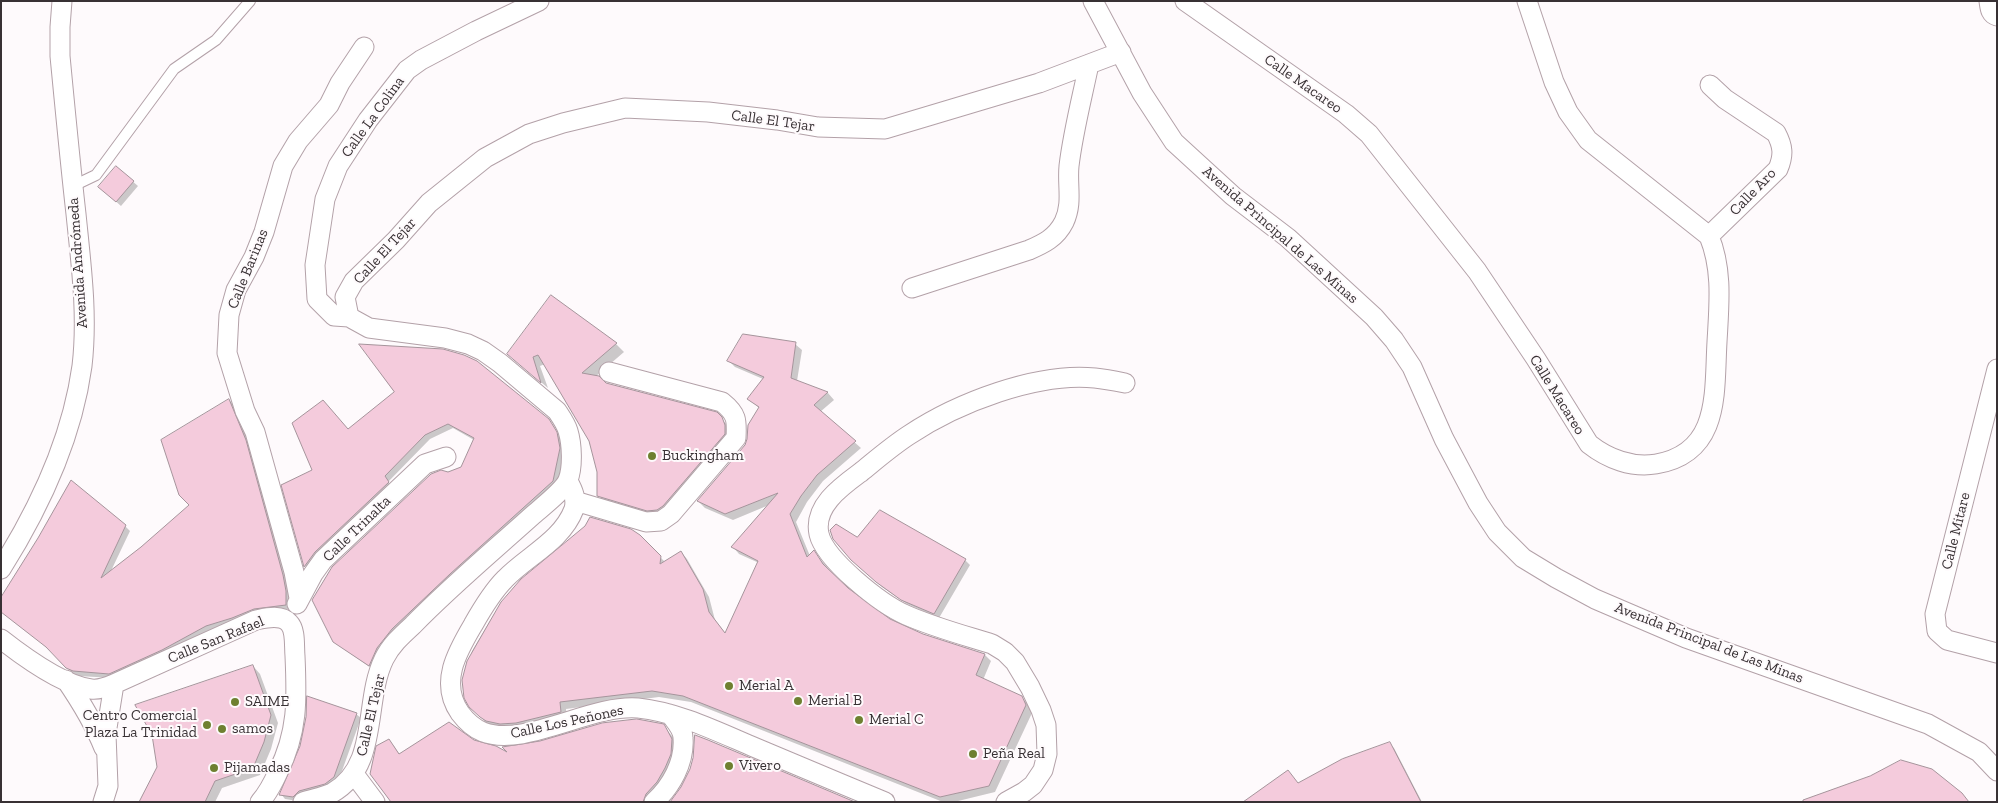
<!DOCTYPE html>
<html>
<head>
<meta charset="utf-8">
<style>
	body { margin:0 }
	#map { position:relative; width:1998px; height:803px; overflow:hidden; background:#fefafc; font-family:"Zilla Slab",serif }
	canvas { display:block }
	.frame { position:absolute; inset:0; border:2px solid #383134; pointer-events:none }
</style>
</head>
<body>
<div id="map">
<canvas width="1998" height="803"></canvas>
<div class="frame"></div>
</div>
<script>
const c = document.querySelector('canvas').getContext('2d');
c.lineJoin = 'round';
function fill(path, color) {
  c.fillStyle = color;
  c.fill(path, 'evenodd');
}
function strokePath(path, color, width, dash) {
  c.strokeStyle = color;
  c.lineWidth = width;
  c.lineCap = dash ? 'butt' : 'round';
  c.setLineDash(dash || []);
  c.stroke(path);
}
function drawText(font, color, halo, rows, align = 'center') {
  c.font = font + ' "Zilla Slab",serif';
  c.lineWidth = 4;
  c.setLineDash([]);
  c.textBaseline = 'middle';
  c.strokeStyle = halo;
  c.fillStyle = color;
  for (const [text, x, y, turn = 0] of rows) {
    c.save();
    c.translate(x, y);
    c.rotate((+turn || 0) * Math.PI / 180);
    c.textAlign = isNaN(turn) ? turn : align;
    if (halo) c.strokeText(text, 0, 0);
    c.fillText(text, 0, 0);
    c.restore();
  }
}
fill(new Path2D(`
	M116 167 138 186 121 206 104 191Z
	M551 296 616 344 624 352 595 377 605 384 716 413 729 427 733 435 656 518 607 504 598 495V472L590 440 545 364 540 366 548 388 517 362Z
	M795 344 802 350 797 381 828 393 834 400 820 412 861 448 823 481 807 502 796 522 810 556 814 552 847 590 889 620 923 635 985 655 991 661 983 680 1020 696 1027 703 1032 713 995 792 954 802H943L691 702 659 697 566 709 567 718 524 729 494 727 485 722 471 706 465 671 472 651 494 614 514 588 639 536 665 562 681 552 687 559 709 597 715 620 726 634 759 563 739 554 733 547 769 505 733 520 705 508 698 501 746 445 759 408 749 399 763 379 735 367 728 360Z
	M396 392 548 420 553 425 561 440 564 454 558 486 374 670 334 642 313 600 332 568 448 473 462 468 474 440 453 428 430 439 388 482 393 488 310 570 305 566 283 485 314 471 348 430Z
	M229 400 234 405 250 446 290 596V609L259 613 114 678 78 676 72 673 51 650 125 526 130 531 110 573 142 548 190 505Z
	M880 512 965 560 970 565 939 618 907 604 882 587 841 548 857 538Z
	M253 666 260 674 278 723 271 749 260 775 222 788 215 802H140Z
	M356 714 361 718 338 782 298 801 285 799 281 794Z
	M663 725 676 741 670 774 649 802H393L394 746 400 755 473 741 512 756Z
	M1389 744 1394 748 1422 802H1247L1298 784Z`), '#0003');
const building = new Path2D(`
	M116 166 134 181 116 202 98 187Z
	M551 295 617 343 582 373 599 376 606 383 717 412 722 417 725 425V434L663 506 657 510 647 511 597 496V472L589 441 538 355 533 357 541 383 507 354Z
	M743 334 796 342 791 378 828 392 814 405 856 441 817 475 801 496 790 514 807 557 814 550 823 564 848 588 890 619 923 634 985 654 976 675 1022 696 1026 705 989 786 940 797 683 696 652 691 560 702 561 712 516 723 500 724 486 721 480 717 469 707 464 698 462 680 467 661 501 602 521 579 585 526 590 517 631 529 640 535 661 556 660 564 681 551 703 589 709 612 725 633 758 561 731 547 778 493 725 514 697 501 745 445 747 439 748 425 759 407 747 399 764 377 727 361Z
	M359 344 443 349 464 355 477 361 549 419 557 432 560 448 553 481 450 574 392 629 377 648 369 666 333 642 312 600 332 567 431 474 441 470 448 472 461 467 474 438 448 424 425 435 385 476 389 482 315 552 304 567 281 485 312 470 292 423 323 400 348 429 394 392Z
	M229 399 246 440 283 575 286 591V605L254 609 232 618 206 626 162 650 109 674 73 671 66 668 46 647 1 612V597L38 538 71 480 126 525 101 578 141 547 189 505 179 495 161 440Z
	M880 510 966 559 934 614 901 600 876 582 851 560 833 539 830 530 836 524 857 537Z
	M253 665 271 715 264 742 253 768 215 781 205 802H139L157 767 152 735 135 705Z
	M307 696 357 713 334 777 325 784 299 791 293 797 279 795 300 746 306 717Z
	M637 719 664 724 672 739 671 754 665 768 657 782 646 794 643 802H391L370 774 376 746 389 739 399 754 449 722 474 740 496 746 507 752 502 747 540 741 602 723Z
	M695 735 708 740 855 802H670L681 787 690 769 693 758Z
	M1390 742 1421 802H1243L1288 770 1298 783 1342 759Z
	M1901 760 1932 769 1962 793 1969 802H1803V800L1870 776Z`);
fill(building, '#f4cbdc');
strokePath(building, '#a5949b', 1);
const service = new Path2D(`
	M73 186 96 175 174 69 216 40 250 1`);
const minor = new Path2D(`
	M1093 1 1142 93 1174 142 1233 196 1288 238 1374 317 1394 340 1412 367 1444 439 1478 503 1497 532 1523 558 1556 578 1595 599 1686 638 1928 724 1979 752 1997 771
	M1185 1 1346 114 1369 134 1477 271 1536 359 1589 444C1608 459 1632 468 1656 464 1721 453 1714 392 1717 342 1719 305 1723 270 1709 236L1588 140 1568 112 1554 82 1527 1
	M1989 1C1990 8 1990 14 1997 16
	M1709 236 1778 169C1784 155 1783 146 1776 133L1725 99 1710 85
	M912 288 1029 250C1043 244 1056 238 1064 222 1073 203 1067 186 1069 166 1073 132 1082 98 1089 64
	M349 317 334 316 317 299 315 265 325 199 338 166 368 120 407 70 421 60 476 31 539 1
	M1997 369 1935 614 1937 631 1947 640 1997 653
	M568 481C573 490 577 499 574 509 562 541 527 556 505 579 492 592 482 609 473 625 457 652 439 683 460 713 466 721 473 728 483 732 524 748 591 704 638 708 678 712 718 732 756 748 798 766 842 784 885 802
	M575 501 646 522 661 521 671 514 736 438C737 420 737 414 722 402L609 372
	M1 569C40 507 72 439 82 366 88 315 81 264 76 214 70 161 65 108 60 56V27L62 1
	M299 598 294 572 255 432 245 411 227 353 229 315 236 290 254 257 264 232 283 166 298 141 329 105 340 83 364 47
	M297 604 313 574 323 560 425 464 446 457
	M1 639C24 657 62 685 91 689 98 690 107 687 114 684L256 620C266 618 281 614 289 623 296 630 294 646 295 656 297 700 298 732 278 772 273 783 268 793 260 802
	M66 680C81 702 94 723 104 748
	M354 774 375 802
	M103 802 108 786 106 734 114 684
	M303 802C312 799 324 797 332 793 380 766 363 702 384 659 391 645 401 636 413 625 451 586 493 551 533 515 542 507 564 490 568 480 573 467 572 444 568 431 566 424 561 417 557 411L500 363 483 351 468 344 445 338 369 328 349 317 345 297 354 281 396 240 429 203 485 158 529 134 563 123 625 108 708 112 777 120 818 127 885 129 1039 83 1121 52
	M654 802C671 787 685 762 683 738 683 729 675 721 670 714
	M1006 802 1024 792 1033 785 1043 770 1047 754 1046 725 1041 710 1030 687 1015 662 1005 652 992 644C963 635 933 627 906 615 881 604 825 560 819 534 813 506 842 486 861 472 877 459 892 446 909 435 957 403 1037 372 1095 378 1105 379 1115 381 1125 383`);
strokePath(service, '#b3a1a8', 12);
strokePath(minor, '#b3a1a8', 21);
strokePath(service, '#fff', 10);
strokePath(minor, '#fff', 19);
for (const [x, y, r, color] of [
	[652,456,5,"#6e8030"],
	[729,686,5,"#6e8030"],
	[798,701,5,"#6e8030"],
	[235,702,5,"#6e8030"],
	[859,720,5,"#6e8030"],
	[207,725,5,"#6e8030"],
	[222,729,5,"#6e8030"],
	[973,754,5,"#6e8030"],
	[729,766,5,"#6e8030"],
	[214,768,5,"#6e8030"]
]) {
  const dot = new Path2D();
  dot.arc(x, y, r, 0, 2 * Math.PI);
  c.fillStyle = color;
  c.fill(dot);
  strokePath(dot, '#fefafc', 2);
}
drawText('15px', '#383134', '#fefafc', [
	["Calle Macareo",1303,84,35],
	["Calle La Colina",373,117,-54],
	["Calle El Tejar",773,121,8],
	["Calle Aro",1753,192,-46],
	["Avenida Principal de Las Minas",1280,235,41],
	["Calle El Tejar",385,251,-47],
	["Avenida Andrómeda",78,263,-94],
	["Calle Barinas",248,269,-68],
	["Calle Macareo",1557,395,58],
	["Calle Trinalta",357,529,-44],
	["Calle Mitare",1956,531,-76],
	["Calle San Rafael",216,640,-22],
	["Avenida Principal de Las Minas",1709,643,21],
	["Calle El Tejar",371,715,-77],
	["Calle Los Peñones",567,722,-12]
]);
drawText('15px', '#383134', '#fefafc', [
	["Buckingham",662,456],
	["Merial A",739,686],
	["Merial B",808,701],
	["SAIME",245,702],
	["Centro Comercial",197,716,"right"],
	["Plaza La Trinidad",197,733,"right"],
	["Merial C",869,720],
	["samos",232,729],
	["Peña Real",983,754],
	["Vivero",739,766],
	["Pijamadas",224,768]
], 'left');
</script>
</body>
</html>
